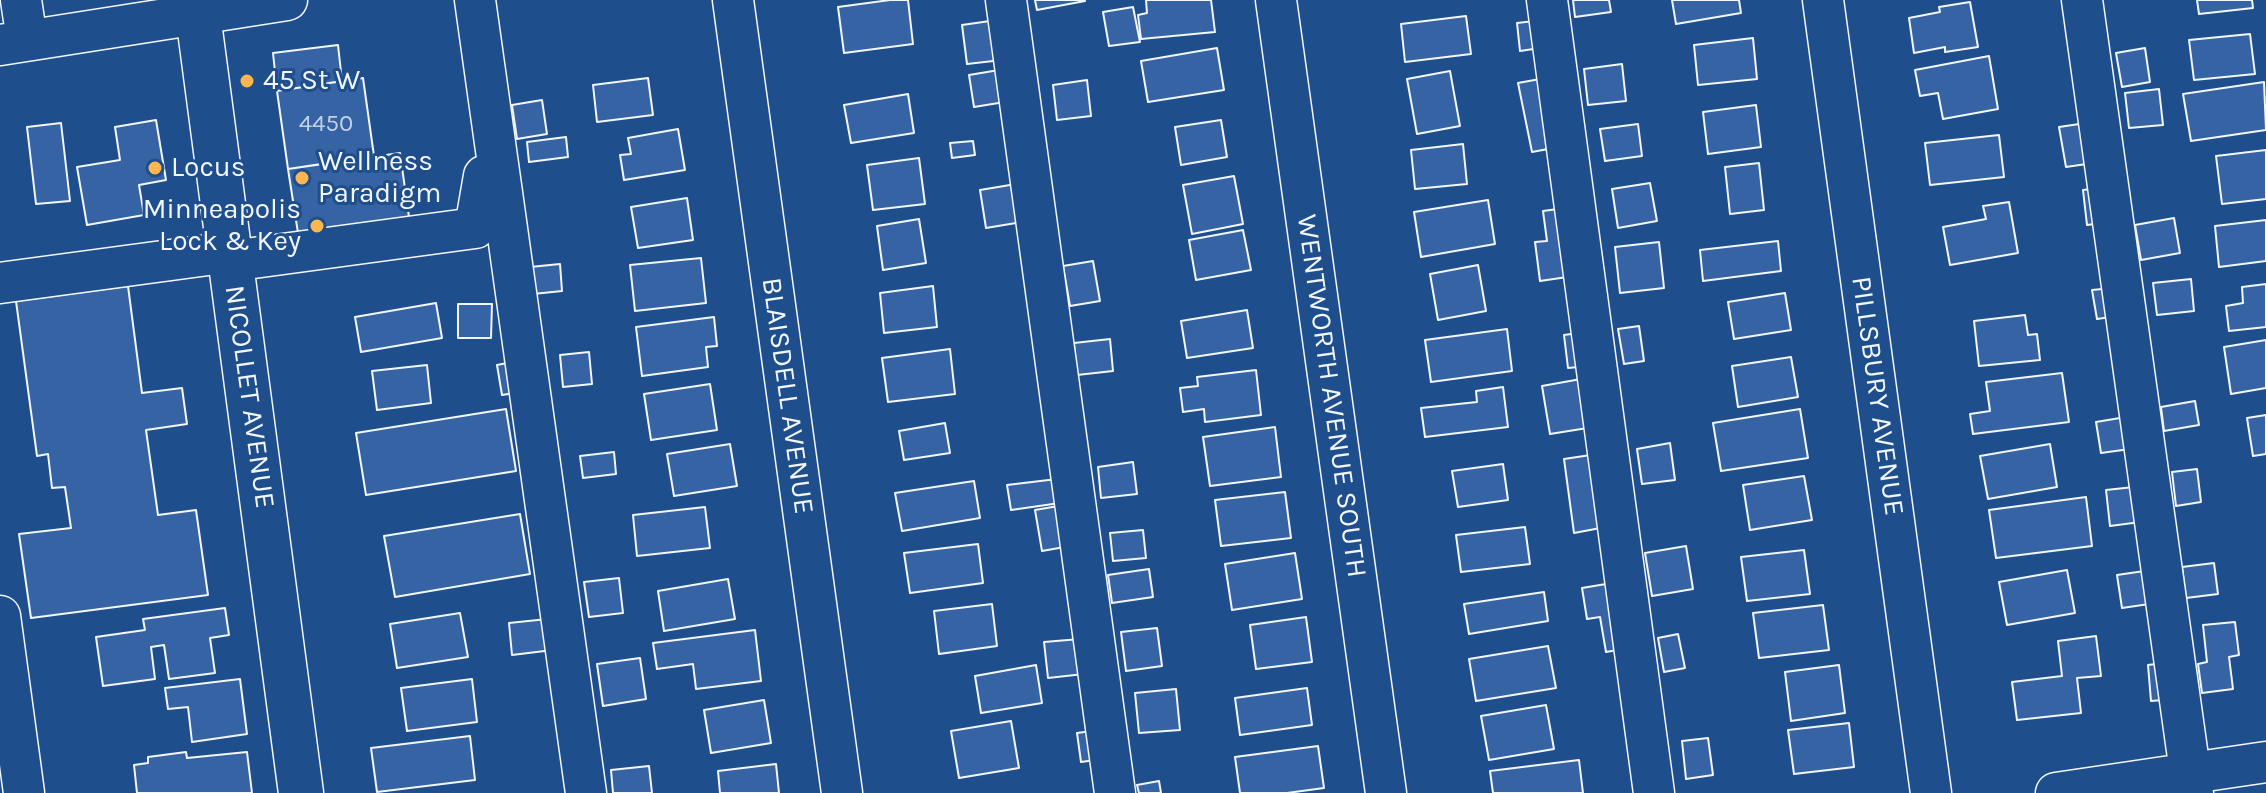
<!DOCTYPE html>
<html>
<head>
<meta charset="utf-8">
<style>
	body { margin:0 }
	canvas { display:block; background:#1f4e8c }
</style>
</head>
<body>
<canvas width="2266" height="793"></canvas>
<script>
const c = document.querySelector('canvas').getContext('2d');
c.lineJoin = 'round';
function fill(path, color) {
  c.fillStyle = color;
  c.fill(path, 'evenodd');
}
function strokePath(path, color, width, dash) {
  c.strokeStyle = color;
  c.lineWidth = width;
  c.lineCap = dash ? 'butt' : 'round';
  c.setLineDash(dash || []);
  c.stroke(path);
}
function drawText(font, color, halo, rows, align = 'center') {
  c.font = font + ' Karla,sans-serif';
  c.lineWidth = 6;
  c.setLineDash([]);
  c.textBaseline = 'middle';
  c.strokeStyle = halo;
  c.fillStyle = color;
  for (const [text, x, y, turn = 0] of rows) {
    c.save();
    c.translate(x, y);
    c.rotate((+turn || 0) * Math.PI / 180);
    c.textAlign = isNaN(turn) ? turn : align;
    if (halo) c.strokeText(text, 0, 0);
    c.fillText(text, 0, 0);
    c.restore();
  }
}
const building = new Path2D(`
	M890 0H908L913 44 844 53 838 7Z
	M1035 0H1084L1085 1 1037 10Z
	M1146 0H1211L1215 32 1141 39 1138 15 1147 13Z
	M1573 0H1609L1611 12 1575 17Z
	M1672 0H1739L1741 13 1676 24Z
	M2197 0H2252L2253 8 2199 14Z
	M1970 2 1978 47 1945 52V47L1914 53 1909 18 1940 12 1939 7Z
	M1133 7 1140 42 1109 46 1103 12Z
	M1466 16 1471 54 1405 62 1401 24Z
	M997 20 1002 60 967 64 962 25Z
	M1543 20 1547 47 1520 51 1517 23Z
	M2250 34 2255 74 2194 80 2189 40Z
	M1753 38 1757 79 1698 85 1694 45Z
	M338 45 342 81 277 91 273 53Z
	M1217 48 1224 90 1148 102 1141 61Z
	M2145 48 2150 82 2122 87 2116 53Z
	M1989 56 1998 109 1943 119 1938 93 1920 96 1915 70Z
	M1622 64 1626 101 1588 105 1584 69Z
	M1011 68 1017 100 974 107 969 75Z
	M1450 71 1460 126 1417 134 1407 79Z
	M1551 77 1564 146 1532 152 1518 83Z
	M363 78 374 156 288 169 277 91Z
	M648 78 653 115 597 122 593 85Z
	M1087 80 1091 116 1057 120 1053 85Z
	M2264 82 2266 130 2191 141 2183 94Z
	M2159 89 2163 125 2129 128 2125 93Z
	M908 94 914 133 851 143 844 105Z
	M542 100 547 134 517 139 512 105Z
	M1756 105 1761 147 1708 154 1703 112Z
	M156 120 166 180 139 185 144 215 87 225 77 167 120 160 115 127Z
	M1221 120 1227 157 1181 165 1175 127Z
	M2093 122 2100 162 2066 167 2059 127Z
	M61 123 70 201 36 204 27 127Z
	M1638 124 1642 156 1605 161 1600 129Z
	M678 129 685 170 624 180 620 155 631 154 628 138Z
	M1999 135 2004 177 1930 185 1925 143Z
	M566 137 568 157 529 162 527 142Z
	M973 141 975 155 952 158 950 143Z
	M1463 144 1467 184 1415 189 1411 150Z
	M2266 150V199L2222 204 2216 156Z
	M400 153 409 217 298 233 288 169Z
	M919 158 925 204 873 210 867 165Z
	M1759 163 1764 210 1730 214 1725 167Z
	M1234 176 1243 224 1192 234 1183 185Z
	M1022 183 1028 221 986 228 980 190Z
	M1650 183 1657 221 1618 228 1612 189Z
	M2106 187 2110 222 2087 225 2083 190Z
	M687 198 693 240 638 248 631 207Z
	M1488 200 1495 244 1421 257 1414 212Z
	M2009 202 2018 253 1950 265 1943 227 1986 219 1983 206Z
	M1572 207 1581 275 1540 281 1535 242 1547 241 1543 211Z
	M2174 218 2180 253 2141 260 2135 225Z
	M919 219 926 263 883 270 877 226Z
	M2266 220V261L2219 267 2215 226Z
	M1243 230 1251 270 1196 280 1189 240Z
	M1778 241 1781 271 1703 281 1700 250Z
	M1659 242 1664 288 1620 293 1615 247Z
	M701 258 706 303 635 311 630 265Z
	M1093 261 1100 301 1070 306 1063 266Z
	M560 264 562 291 533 294 530 267Z
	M1478 265 1486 311 1438 320 1430 274Z
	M2191 279 2194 311 2157 315 2153 283Z
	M2266 284V327L2229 331 2226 306 2243 303 2242 287Z
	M128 286 142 393 182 388 187 424 146 430 158 515 196 510 208 595 31 618 19 534 71 528 65 487 52 488 48 454 37 456 16 301Z
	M933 286 937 327 884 333 880 293Z
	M2113 288 2118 316 2097 319 2092 290Z
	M1785 293 1791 330 1734 339 1728 302Z
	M436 303 442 338 361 352 355 317Z
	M458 304H492L491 338H458Z
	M1247 310 1253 348 1187 358 1181 321Z
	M2025 315 2028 335 2037 334 2040 360 1979 366 1974 321Z
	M714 317 717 346 706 347 708 367 642 376 636 327Z
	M1639 326 1644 361 1624 364 1618 329Z
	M1507 329 1512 371 1431 382 1425 340Z
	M1585 332 1589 366 1568 368 1564 335Z
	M1110 339 1113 371 1077 375 1074 343Z
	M2266 340V388L2231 394 2224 347Z
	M950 349 955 394 888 402 882 358Z
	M589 352 592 384 563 387 560 355Z
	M1791 357 1798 397 1738 407 1732 366Z
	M517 361 521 392 502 395 497 365Z
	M427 365 431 403 377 410 372 371Z
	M1256 370 1261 415 1205 422 1204 409 1183 412 1180 388 1198 386 1197 377Z
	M2062 373 2069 422 1973 434 1970 414 1990 411 1986 382Z
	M1592 377 1600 426 1550 434 1542 386Z
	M710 384 717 430 651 440 644 394Z
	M1503 387 1508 427 1425 437 1421 408 1477 402 1476 391Z
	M2195 401 2199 425 2164 431 2161 407Z
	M506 409 516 471 366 495 356 433Z
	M1800 409 1808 458 1721 471 1713 423Z
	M2266 415V454L2253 456 2247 418Z
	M2132 416 2137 448 2101 453 2096 422Z
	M945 423 950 453 904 460 899 431Z
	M1275 427 1281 477 1210 486 1203 437Z
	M1670 443 1675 480 1642 484 1637 449Z
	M730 444 737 486 674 496 667 454Z
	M2050 444 2057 487 1988 499 1980 456Z
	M614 452 616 474 583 478 580 456Z
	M1604 453 1611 526 1574 533 1564 459Z
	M1133 462 1137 494 1101 498 1098 467Z
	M1503 464 1508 500 1458 507 1452 471Z
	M2197 469 2201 502 2176 506 2172 472Z
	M1804 476 1812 520 1750 530 1743 485Z
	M1057 479 1060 503 1011 510 1007 485Z
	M974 481 980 518 902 531 895 493Z
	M2143 486 2148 521 2110 526 2106 490Z
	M1285 492 1291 538 1221 546 1215 500Z
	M2086 497 2092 546 1996 558 1989 510Z
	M1070 504 1076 545 1042 551 1035 510Z
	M705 507 710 548 637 556 633 515Z
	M520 514 530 574 395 597 384 536Z
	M1525 527 1530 564 1461 572 1456 535Z
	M1143 530 1146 558 1113 561 1110 533Z
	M978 544 983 583 910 593 904 553Z
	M1686 546 1693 589 1652 596 1645 553Z
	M1804 550 1810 594 1747 601 1741 557Z
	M1295 553 1302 599 1232 610 1225 564Z
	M2214 563 2218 594 2186 598 2182 567Z
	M1149 569 1153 597 1112 603 1108 575Z
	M2158 569 2163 602 2122 608 2117 575Z
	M2067 570 2075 613 2007 625 1999 582Z
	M619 578 623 613 589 617 584 582Z
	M728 579 735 619 664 631 658 591Z
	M1618 582 1629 648 1606 652 1600 617 1587 619 1582 588Z
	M1544 592 1548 621 1469 634 1464 604Z
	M992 604 997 646 939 654 934 611Z
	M1823 605 1829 650 1759 658 1753 613Z
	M225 608 229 635 210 638 215 673 169 679 164 645 151 647 155 679 103 686 96 637 145 630 143 619Z
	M460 613 468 657 397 668 390 624Z
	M1306 617 1312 662 1256 669 1250 625Z
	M557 618 561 649 512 655 509 623Z
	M2235 622 2239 655 2229 657 2233 689 2202 693 2198 664 2207 662 2203 625Z
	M1157 628 1162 666 1126 671 1121 632Z
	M755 630 761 681 696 689 693 664 657 669 653 643Z
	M1678 634 1685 668 1664 672 1658 638Z
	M2096 636 2101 676 2077 678 2081 713 2017 720 2012 682 2062 676 2058 641Z
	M1080 639 1084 674 1048 678 1044 642Z
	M1548 646 1556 688 1476 701 1469 659Z
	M640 658 646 699 603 706 597 664Z
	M2171 662 2175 699 2151 701 2148 665Z
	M1036 665 1042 703 981 713 975 676Z
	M1839 665 1845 713 1791 721 1785 672Z
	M240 679 247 734 192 742 188 707 168 709 165 688Z
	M472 679 477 722 407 731 401 688Z
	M1307 688 1312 725 1240 735 1235 698Z
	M1176 689 1180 730 1139 733 1135 693Z
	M764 700 771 743 711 753 704 710Z
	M1546 705 1554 749 1489 760 1481 716Z
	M1011 721 1019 768 959 778 951 731Z
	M1849 723 1854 767 1794 774 1788 730Z
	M1099 730 1103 759 1081 762 1077 733Z
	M470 736 475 780 377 792 371 748Z
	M1708 738 1713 775 1686 779 1682 741Z
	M1318 746 1324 788 1287 793H1240L1235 757Z
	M186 752 187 758 247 752 252 793H137L134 765 148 763V757Z
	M1579 760 1583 793H1493L1490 771Z
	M776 764 779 793H720L718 771Z
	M649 766 652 793H613L611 770Z
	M1159 781 1161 793H1139L1137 785Z`);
fill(building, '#3563a3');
strokePath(building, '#f2f6ff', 2);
const minor = new Path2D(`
	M21 0 27 40
	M475 0 586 793
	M733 0 842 793
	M1006 0 1115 793
	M1276 0 1386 793
	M1547 0 1654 793
	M1823 0 1931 793
	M2082 0 2193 793
	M0 45 287 0
	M231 261 475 228 484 176 495 174
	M0 283 230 252
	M0 616 24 793
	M2056 793 2266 762`);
const major = new Path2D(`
	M196 0 301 793`);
strokePath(minor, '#f2f6ff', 43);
strokePath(major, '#f2f6ff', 47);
strokePath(minor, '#1f4e8c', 40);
strokePath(major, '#1f4e8c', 44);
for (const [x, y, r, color] of [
	[247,81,8,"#ffb74d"],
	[155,168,8,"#ffb74d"],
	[302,178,8,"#ffb74d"],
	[317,226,8,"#ffb74d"]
]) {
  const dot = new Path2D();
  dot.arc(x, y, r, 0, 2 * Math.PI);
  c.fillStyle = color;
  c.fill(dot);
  strokePath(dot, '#1f4e8c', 3);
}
drawText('24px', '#c3d1e8', null, [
	["4450",326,124]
]);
drawText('28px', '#f2f6ff', '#1f4e8c', [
	["45 St W",263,81],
	["Wellness",318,162],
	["Paradigm",318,194],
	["Locus",171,168],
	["Minneapolis",301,210,"right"],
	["Lock & Key",301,242,"right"]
], 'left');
drawText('28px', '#f2f6ff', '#1f4e8c', [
	["BLAISDELL AVENUE",787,396,82],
	["WENTWORTH AVENUE SOUTH",1331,396,82],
	["PILLSBURY AVENUE",1877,396,82],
	["NICOLLET AVENUE",249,397,82]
]);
</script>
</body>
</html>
